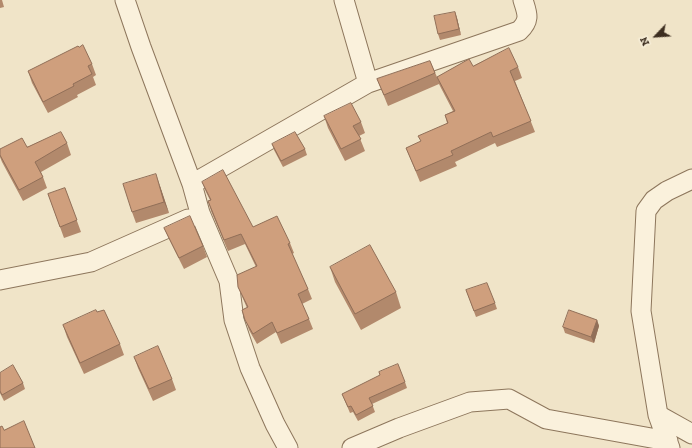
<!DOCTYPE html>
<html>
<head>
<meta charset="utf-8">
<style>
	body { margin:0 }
	#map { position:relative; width:692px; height:448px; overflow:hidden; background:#f0e4c8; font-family:"Zilla Slab",serif }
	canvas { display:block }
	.north { position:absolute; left:636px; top:16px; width:40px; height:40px; -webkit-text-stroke:3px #f7eed8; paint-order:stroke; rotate:245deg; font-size:11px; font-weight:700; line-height:16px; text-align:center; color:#3d2e20 }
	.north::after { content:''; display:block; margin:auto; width:14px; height:18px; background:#3d2e20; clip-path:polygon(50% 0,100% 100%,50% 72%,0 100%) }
</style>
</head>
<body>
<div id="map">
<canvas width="692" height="448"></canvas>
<div class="north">N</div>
</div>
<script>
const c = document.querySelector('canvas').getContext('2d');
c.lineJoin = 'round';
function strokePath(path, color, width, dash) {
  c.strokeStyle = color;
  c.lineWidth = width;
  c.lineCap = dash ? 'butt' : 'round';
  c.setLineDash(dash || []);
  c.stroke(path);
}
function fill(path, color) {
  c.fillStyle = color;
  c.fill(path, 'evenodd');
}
const street = new Path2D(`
	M125 0 141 47 192 184 200 213 229 281 234 320 250 368 275 424 288 448
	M344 0 368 83
	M192 184 368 83 519 31C531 20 527 13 523 0
	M0 280 91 262 188 219
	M658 415 692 434
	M352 448 399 428 470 402 509 399 546 419 668 441
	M670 448 658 415 641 311 646 211 654 200 667 191 692 179`);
strokePath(street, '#8d765c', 21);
strokePath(street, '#faf1dc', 19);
fill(new Path2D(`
	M0 0H2L4 7 0 8Z
	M455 12 457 18 461 35 440 40 438 34Z
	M430 61 437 77 473 66 518 67 522 78 515 81 535 132 497 147 495 143 455 162 457 166 420 182 406 148 421 142 447 123 445 115 453 111 441 88 439 84 388 106 377 79Z
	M92 64 96 75 93 77 96 85 77 95 78 97 48 113 32 83 28 71Z
	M324 116 361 122 365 133 359 136 365 151 345 161 328 128Z
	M67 143 71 155 41 172 43 177 47 188 23 201 2 162 0 157V149Z
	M272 144 305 149 307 155 283 167 274 150Z
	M202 182 253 227 290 243 294 253 292 254 308 289 312 299 302 304 309 319 313 329 281 344 276 332 257 344 249 330 242 310 247 308 238 287 256 267 245 244 228 251 211 211 208 201 210 200 206 192Z
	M160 186 169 213 136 223 132 212Z
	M65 188 81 232 64 238 48 194Z
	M164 228 203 246 207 257 184 269 169 239Z
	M330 267 396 292 401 308 361 330 335 282Z
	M466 290 495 303 497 309 476 317Z
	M97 312 120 344 124 355 84 374 67 337 63 325Z
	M597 320 599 326 594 343 565 333 563 327Z
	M134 357 172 379 176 390 153 401 138 368Z
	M0 373 23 383 25 389 4 401 0 393Z
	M405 382 407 388 372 404 375 412 358 421 353 412 350 413 342 394Z`), '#b2896c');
fill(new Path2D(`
	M455 12 457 18 461 35 459 29Z
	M156 174 169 213 164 202Z
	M597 320 599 326 594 343 591 337Z`), '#916f58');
const building = new Path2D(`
	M455 12 459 29 438 34 434 16Z
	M83 45 92 64 88 66 92 74 73 84 74 86 43 102 28 71 78 46 79 47Z
	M509 48 518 67 510 71 531 121 493 137 491 132 451 151 453 155 416 171 406 148 421 141 418 136 448 123 445 115 455 111 437 77 469 59 473 66Z
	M430 61 435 73 384 95 377 79Z
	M351 103 361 122 353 126 361 139 341 149 324 116Z
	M61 132 67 143 35 162 43 177 19 190 0 155V149L22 138 27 147Z
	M295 132 305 149 281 161 272 144Z
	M223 170 253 227 277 216 290 243 288 244 308 289 298 294 309 319 277 333 272 322 253 334 245 320 242 310 248 307 238 287 237 275 257 266 241 234 224 240 208 201 211 200 202 182Z
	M156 174 164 202 132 212 123 184Z
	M65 188 77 220 60 227 48 194Z
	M190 216 203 246 179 258 164 228Z
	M370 245 396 292 355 314 330 267Z
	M487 283 495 303 474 311 466 290Z
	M96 310 97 312 104 310 120 344 80 363 63 325Z
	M569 310 597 320 591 337 563 327Z
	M158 346 172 379 149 389 134 357Z
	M398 364 405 382 369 398 373 406 356 415 351 406 348 407 342 394 380 375 379 372Z
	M13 365 23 383 2 395 0 391V373Z
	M24 421 35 448H0V427L2 426 4 430Z`);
fill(building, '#cf9f7d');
strokePath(building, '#916f58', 1);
</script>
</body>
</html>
